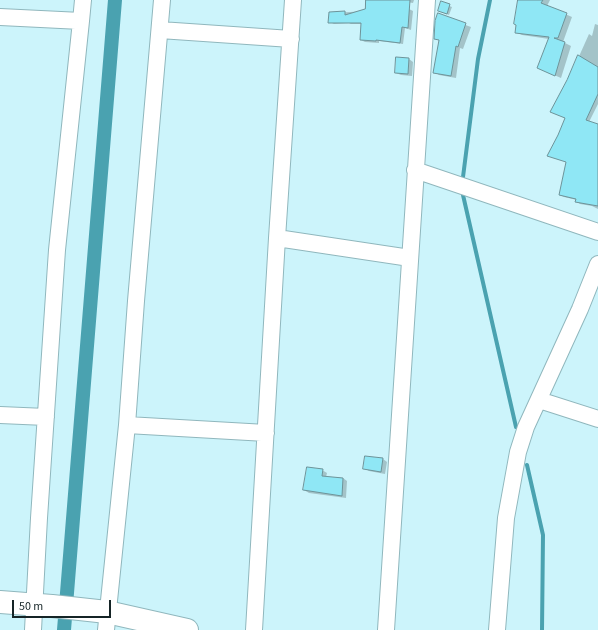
<!DOCTYPE html>
<html>
<head>
<meta charset="utf-8">
<style>
	body { margin:0 }
	#map { position:relative; width:598px; height:630px; overflow:hidden; background:#ccf4fb; font-family:"Source Sans 3",sans-serif }
	canvas { display:block }
	.scale { position:absolute; left:12px; top:600px; width:99px; height:18px; box-sizing:border-box; border:2px solid #152426; border-top:0; padding-left:5px; font-size:12px; line-height:14px; white-space:nowrap; color:#152426; -webkit-text-stroke:3px #fff; paint-order:stroke }
</style>
</head>
<body>
<div id="map">
<canvas width="598" height="630"></canvas>
<div class="scale">50 m</div>
</div>
<script>
const c = document.querySelector('canvas').getContext('2d');
c.lineJoin = 'round';
function fill(path, color) {
  c.fillStyle = color;
  c.fill(path, 'evenodd');
}
function strokePath(path, color, width, dash) {
  c.strokeStyle = color;
  c.lineWidth = width;
  c.lineCap = dash ? 'butt' : 'round';
  c.setLineDash(dash || []);
  c.stroke(path);
}
fill(new Path2D(`
	M395 0H414L413 3Z
	M524 0H550L547 6 572 17 563 42 571 46 561 78 538 68 549 39 522 35 516 32Z
	M441 3 452 7 449 15 441 12Z
	M409 9 413 11 411 30 405 28 403 44 379 41V43L365 42 361 40 362 24H351L349 23 334 24 330 22V13Z
	M438 15 471 27 463 49 460 48 456 78 439 75 435 72 440 41 435 38Z
	M595 24 598 25V104L589 122 598 125V209L592 206 580 204 576 201 577 200 564 197 560 195 567 162 549 156 566 118 551 112 568 81 589 34 592 36Z
	M409 59 413 62 412 76 401 75 396 73Z
	M366 457 383 459 387 462 385 474 369 471 364 468Z
	M322 470 327 473 326 477 343 478 347 481 346 498 309 493 304 490Z`), '#0003');
strokePath(new Path2D(`
	M463 177 478 59 490 0
	M463 195 516 427
	M527 465 543 535 542 630`), '#4aa2b0', 4);
strokePath(new Path2D(`
	M64 630 115 0`), '#4aa2b0', 14);
const building = new Path2D(`
	M366 0H410L408 28 402 27 400 43 376 40V41L360 40 361 23H328L329 12 345 11V15L365 9Z
	M518 0H543L541 3 567 13 558 38H554L565 42 555 76 537 68 549 37 515 33 516 25 514 24Z
	M441 1 450 4 447 14 438 11Z
	M438 13 466 23 458 47 456 46 451 76 433 73 439 40 434 39 435 21Z
	M578 55 598 67V94L586 120 598 124V206L575 202 576 199 559 195 566 162 547 156 558 135 565 118 550 112 567 80Z
	M396 57 409 58 408 74 395 73Z
	M365 456 383 458 381 472 363 469Z
	M307 467 323 469 322 476 343 478 342 496 303 490Z`);
fill(building, '#8fe7f5');
strokePath(building, '#6d9399', 1);
const street = new Path2D(`
	M0 17 81 21 57 250 39 518 33 630
	M81 21 83 0
	M160 30 291 39
	M415 170 598 232
	M277 238 410 258
	M539 400 598 419
	M0 415 46 417
	M127 425 266 433
	M106 630 127 425 136 301 162 0
	M254 630 277 238 293 0
	M386 630 427 0
	M497 630 506 518 518 452 526 427 580 309 598 264`);
const secondary = new Path2D(`
	M0 602 52 606 107 612 187 630`);
strokePath(street, '#90b7bd', 18);
strokePath(secondary, '#90b7bd', 24);
strokePath(street, '#fff', 16);
strokePath(secondary, '#fff', 22);
</script>
</body>
</html>
